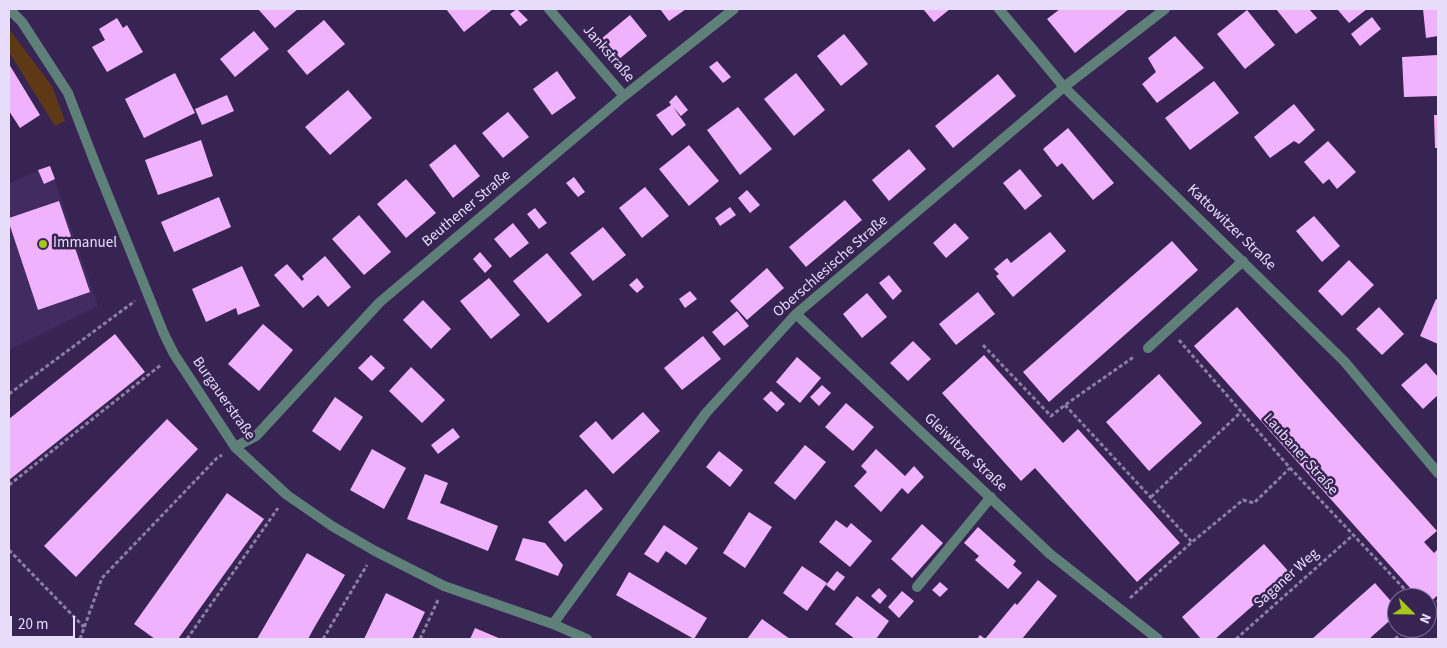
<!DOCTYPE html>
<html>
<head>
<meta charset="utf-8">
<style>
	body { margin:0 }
	#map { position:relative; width:1447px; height:648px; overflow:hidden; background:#372453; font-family:"Source Sans 3",sans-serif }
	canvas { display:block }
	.frame { position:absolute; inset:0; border:10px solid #e7ddfb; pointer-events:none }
	.north { position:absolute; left:1387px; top:588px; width:50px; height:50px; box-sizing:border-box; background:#372453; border:1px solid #7d6e96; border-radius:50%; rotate:113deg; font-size:14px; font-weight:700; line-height:20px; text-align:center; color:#e7ddfb }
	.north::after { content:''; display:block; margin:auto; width:18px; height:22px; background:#a8c71d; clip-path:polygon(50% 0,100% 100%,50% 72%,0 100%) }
	.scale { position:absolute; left:10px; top:616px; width:65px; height:22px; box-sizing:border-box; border:2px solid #e7ddfb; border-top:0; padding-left:6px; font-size:15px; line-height:18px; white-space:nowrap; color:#e7ddfb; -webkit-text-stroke:4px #372453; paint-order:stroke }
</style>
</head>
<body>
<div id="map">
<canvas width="1447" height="648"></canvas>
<div class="frame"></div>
<div class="north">N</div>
<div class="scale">20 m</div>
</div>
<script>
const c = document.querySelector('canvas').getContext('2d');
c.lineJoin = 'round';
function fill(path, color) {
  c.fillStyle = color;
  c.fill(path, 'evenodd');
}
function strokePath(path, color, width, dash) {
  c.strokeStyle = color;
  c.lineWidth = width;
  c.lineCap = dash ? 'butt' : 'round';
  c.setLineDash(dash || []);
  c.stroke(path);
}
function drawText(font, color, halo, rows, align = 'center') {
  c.font = font + ' "Source Sans 3",sans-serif';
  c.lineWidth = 5;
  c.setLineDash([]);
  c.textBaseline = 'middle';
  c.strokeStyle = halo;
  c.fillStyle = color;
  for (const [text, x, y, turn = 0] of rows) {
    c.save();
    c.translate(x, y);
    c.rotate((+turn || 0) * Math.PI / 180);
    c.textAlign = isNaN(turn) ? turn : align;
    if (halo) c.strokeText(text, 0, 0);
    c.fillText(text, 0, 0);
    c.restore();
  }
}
fill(new Path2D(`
	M50 166 98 306 9 350V183Z`), '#412b60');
fill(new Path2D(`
	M9 29 52 86 65 121 55 126 9 52Z`), '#5f3815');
fill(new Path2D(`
	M258 9H298L275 28Z
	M446 9H493L464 32Z
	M517 9 528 20 520 26 510 14Z
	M660 9H686L669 21Z
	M923 9H950L934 22Z
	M1060 9H1129L1075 53 1047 19Z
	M1276 9H1309L1317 18 1296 34Z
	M1337 9H1367L1349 23Z
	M1423 9H1438V36L1426 38Z
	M1247 10 1275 45 1245 69 1217 34Z
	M630 15 647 36 618 60 601 39Z
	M1372 17 1381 29 1360 46 1351 34Z
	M117 18 123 28 127 25 143 52 107 72 92 47 105 40 99 29Z
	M324 20 345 44 307 75 287 51Z
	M254 31 269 49 235 77 220 59Z
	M844 34 868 64 841 86 817 56Z
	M1175 36 1204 68 1157 103 1142 84 1156 72 1148 58Z
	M1438 55V96L1404 97 1402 57Z
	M717 61 731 77 723 83 709 67Z
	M9 64 40 115 20 128 9 111Z
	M557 71 576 98 552 115 533 89Z
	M175 73 195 113 144 138 125 99Z
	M796 73 825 110 794 136 764 99Z
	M998 74 1016 96 953 148 935 126Z
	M1214 81 1239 113 1190 150 1165 118Z
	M348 90 372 118 330 155 305 127Z
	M227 95 234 111 202 125 195 109Z
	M676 95 688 110 681 116 673 107 686 125 672 136 656 115 671 105 669 102Z
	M1294 104 1315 130 1299 144 1294 141 1270 158 1254 137Z
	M738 107 772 149 740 175 707 130Z
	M508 112 529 137 503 158 482 133Z
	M1434 115H1438V148H1435Z
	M1068 128 1114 183 1093 200 1062 163 1057 167 1043 149Z
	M201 140 213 176 158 195 145 160Z
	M1328 141 1356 172 1337 189 1329 179 1323 184 1304 162Z
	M455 144 480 176 453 198 429 165Z
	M689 145 719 181 689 206 659 169Z
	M909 149 926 169 889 201 872 180Z
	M50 166 55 179 44 184 38 170Z
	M1020 169 1042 196 1025 210 1003 183Z
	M574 177 585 192 578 197 566 183Z
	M406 179 436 213 406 238 377 204Z
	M645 187 669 216 642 238 619 208Z
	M747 190 760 205 750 213 738 198Z
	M219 197 231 227 174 252 161 222Z
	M845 200 862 220 806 267 789 247Z
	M59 201 90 292 38 310 9 223V218Z
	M730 207 736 215 720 226 715 218Z
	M535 208 547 223 539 229 527 214Z
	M359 215 391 252 364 275 332 239Z
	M1314 216 1340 246 1322 262 1296 231Z
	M513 223 529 243 510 258 494 239Z
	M955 223 969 238 946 258 933 243Z
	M603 227 626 255 593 281 570 253Z
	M1050 232 1066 251 1013 297 996 276 999 274 994 269 1007 258 1011 263Z
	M1172 241 1198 270 1049 402 1023 372Z
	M480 252 492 266 485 273 473 259Z
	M547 253 582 295 548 323 513 281Z
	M325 256 351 287 328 307 318 295 303 308 274 275 287 264 302 281 304 279 302 276Z
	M1349 260 1374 285 1342 316 1318 291Z
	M242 266 260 306 238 315 236 308 206 322 192 289Z
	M767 268 784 288 747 320 730 301Z
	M889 275 902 291 893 300 879 283Z
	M489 278 520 315 491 339 460 301Z
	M637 278 644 287 637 293 629 285Z
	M690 291 697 299 685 308 679 299Z
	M978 292 995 314 956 345 939 324Z
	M867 293 887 317 862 338 843 314Z
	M1436 299 1438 300V344L1420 336Z
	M423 300 451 329 431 349 403 320Z
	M1237 307 1437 531 1424 542 1434 553 1438 549V595L1427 605V598H1419L1194 346Z
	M1379 307 1404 334 1382 355 1356 329Z
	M737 311 749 326 724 346 712 332Z
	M263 324 293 350 259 391 228 364Z
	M115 334 145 372 9 480V419Z
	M703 336 721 359 682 390 664 368Z
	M913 341 931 359 908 381 890 363Z
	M371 355 385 368 372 381 358 368Z
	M984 355 1063 443 1078 429 1180 543 1137 582 1035 468 1021 481 942 393Z
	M797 357 821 378 800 403 776 382Z
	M1426 363 1438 377V395L1423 409 1401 385Z
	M411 367 445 400 422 423 389 391Z
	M1159 374 1202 423 1149 471 1106 422Z
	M822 385 831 393 819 406 810 397Z
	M771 391 785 404 777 412 763 399Z
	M335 397 363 417 340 451 312 431Z
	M846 403 874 427 853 451 825 427Z
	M643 412 660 431 613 474 579 436 596 421 612 440Z
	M167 419 198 449 76 577 44 546Z
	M453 428 460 437 438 454 431 445Z
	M805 445 826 462 795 500 774 483Z
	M372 449 406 468 384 509 350 490Z
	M876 449 905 476 914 466 924 477 908 494 902 488 881 512 854 486 867 472 861 466Z
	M719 451 743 470 730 487 706 467Z
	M425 474 448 483 440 503 498 526 488 551 407 519Z
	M586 489 603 509 565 542 548 522Z
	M227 493 264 519 178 639H155L134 624Z
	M749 512 772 527 745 568 723 553Z
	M836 520 847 528 851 523 872 541 850 567 819 542Z
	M922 524 943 543 912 578 891 559Z
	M664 525 698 548 686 565 666 551 658 563 644 554Z
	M978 527 1016 561 1013 565 1022 573 1008 589 975 560 979 556 964 543Z
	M523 538 545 543 563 565 558 576 515 560Z
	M1264 544 1290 573 1215 639H1201L1182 617Z
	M307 553 345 575 314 628 308 639H257Z
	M802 566 827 583 807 611 783 593Z
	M837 571 845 577 834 591 826 585Z
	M629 572 707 618 694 639 616 595Z
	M1038 580 1057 596 1022 639H977L980 635 985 639 1015 603 1017 605Z
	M940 582 948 589 940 597 932 590Z
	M1375 583 1397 608 1396 615 1369 639H1312Z
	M879 588 887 596 880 604 871 596Z
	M902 591 914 601 899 618 888 607Z
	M386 593 425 612 412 639H364Z
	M857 596 889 621 876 639H855L835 624Z
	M762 619 790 639H747Z
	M475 628 501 639H470Z`), '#f0b2fd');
strokePath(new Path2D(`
	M1179 340 1290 468 1413 598
	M983 345 1051 416 1065 405 1135 356
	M9 394 135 301
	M1065 405 1192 542
	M9 485 162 364
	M1151 497 1241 412
	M9 550 84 627
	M1130 598 1192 542 1243 500 1254 503 1290 468
	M1427 611 1438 601
	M80 639 102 578 217 458 222 455
	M187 639 278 508
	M323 639 367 565
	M420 639 438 600
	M1236 639 1352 536
	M1395 639 1407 628`), '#8c7da4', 3, [4, 2.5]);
strokePath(new Path2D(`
	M917 587 991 497`), '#5f7f79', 10);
strokePath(new Path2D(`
	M9 9 22 22 68 93 95 163 164 334 174 354 235 447 287 495 332 526 375 551 444 586 553 624 587 639
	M549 9 624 96
	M999 9 1064 87 1344 361 1438 473
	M796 314 1050 554 1158 639
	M1148 348 1243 261
	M235 447 256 436 380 302 624 96 734 9
	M553 624 706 413 796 314 1064 87 1165 9`), '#5f7f79', 10);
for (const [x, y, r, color] of [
	[43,244,5,"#a8c71d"]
]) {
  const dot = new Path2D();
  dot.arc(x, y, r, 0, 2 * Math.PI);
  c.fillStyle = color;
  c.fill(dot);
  strokePath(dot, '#372453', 2);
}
drawText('15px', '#e7ddfb', '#372453', [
	["Jankstraße",608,54,49],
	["Beuthener Straße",467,209,-40],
	["Kattowitzer Straße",1231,228,44],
	["Oberschlesische Straße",831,267,-41],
	["Burgauerstraße",223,399,55],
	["Gleiwitzer Straße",965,453,43],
	["Laubaner Straße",1300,455,48],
	["Saganer Weg",1287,579,-42]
]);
drawText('15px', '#e7ddfb', '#372453', [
	["Immanuel",53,244]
], 'left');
</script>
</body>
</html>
